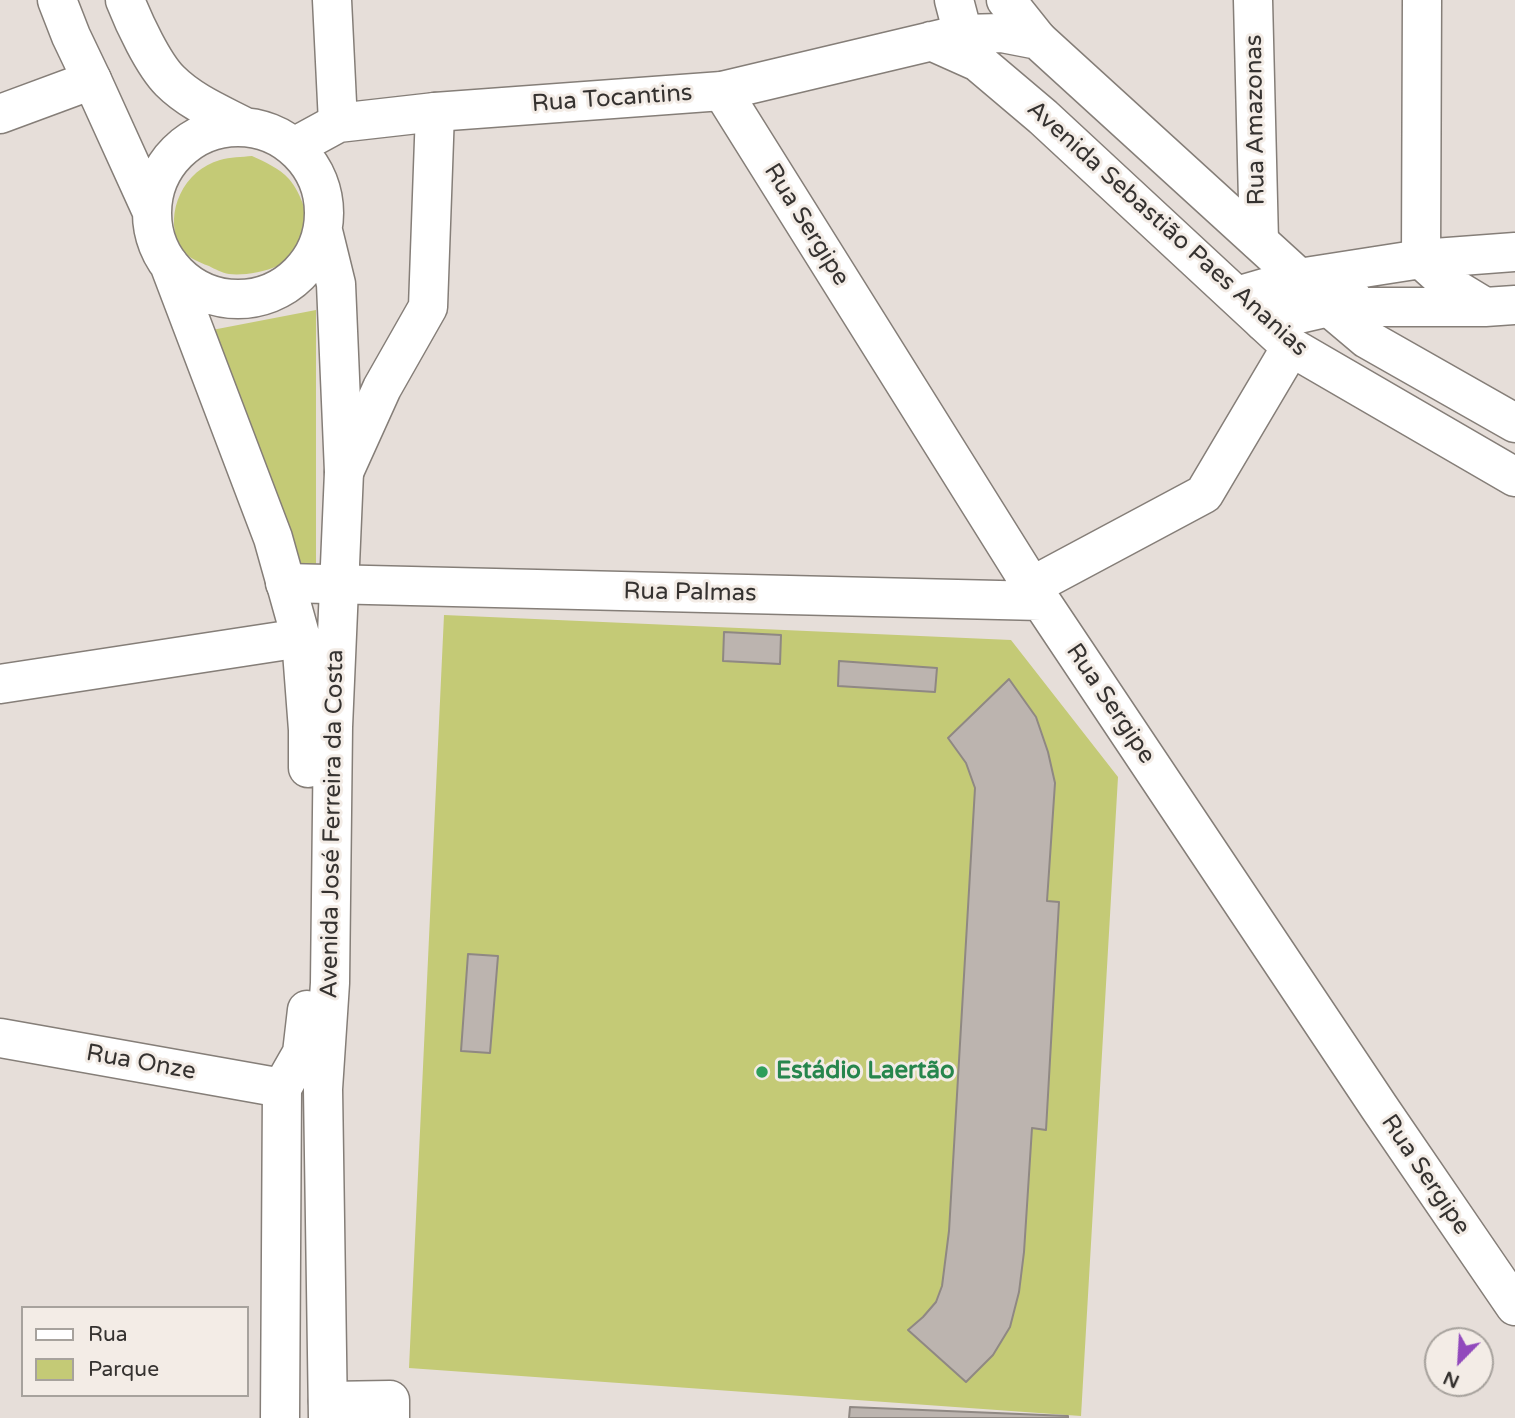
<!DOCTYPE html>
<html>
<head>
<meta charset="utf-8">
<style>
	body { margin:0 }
	#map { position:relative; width:1515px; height:1418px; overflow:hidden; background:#e6ded9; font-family:"Varela Round",sans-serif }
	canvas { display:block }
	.legend { position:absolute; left:21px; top:1306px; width:228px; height:91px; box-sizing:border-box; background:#f3ece6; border:2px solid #a7a29d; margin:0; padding:9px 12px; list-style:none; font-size:21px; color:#353230 }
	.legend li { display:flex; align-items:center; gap:14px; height:35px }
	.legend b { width:35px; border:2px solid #a7a29d }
	.north { position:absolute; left:1424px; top:1327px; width:70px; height:70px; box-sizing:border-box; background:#f3ece6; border:2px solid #a7a29d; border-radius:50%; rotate:204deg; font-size:19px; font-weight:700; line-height:28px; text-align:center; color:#353230 }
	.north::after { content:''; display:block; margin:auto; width:24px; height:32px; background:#9149bc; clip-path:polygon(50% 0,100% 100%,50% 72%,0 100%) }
</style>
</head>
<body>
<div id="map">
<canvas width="1515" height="1418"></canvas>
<ul class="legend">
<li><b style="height:9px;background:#fff"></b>Rua</li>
<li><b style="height:19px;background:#c4ca76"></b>Parque</li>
</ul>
<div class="north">N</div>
</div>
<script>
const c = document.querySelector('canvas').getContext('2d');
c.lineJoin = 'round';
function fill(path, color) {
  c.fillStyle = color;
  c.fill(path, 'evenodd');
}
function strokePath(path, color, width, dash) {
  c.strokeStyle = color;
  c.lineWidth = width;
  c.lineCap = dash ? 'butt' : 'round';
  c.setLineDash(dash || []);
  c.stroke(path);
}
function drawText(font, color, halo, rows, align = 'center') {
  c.font = font + ' "Varela Round",sans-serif';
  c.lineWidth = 6;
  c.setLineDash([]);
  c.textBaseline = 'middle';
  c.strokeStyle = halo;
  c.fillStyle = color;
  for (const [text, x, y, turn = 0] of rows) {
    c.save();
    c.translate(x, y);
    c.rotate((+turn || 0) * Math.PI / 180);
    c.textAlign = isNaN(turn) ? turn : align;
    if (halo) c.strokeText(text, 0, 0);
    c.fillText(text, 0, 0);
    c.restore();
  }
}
fill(new Path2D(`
	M252 156C265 162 279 168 289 179 301 193 311 220 307 239 301 265 252 277 229 274 222 273 215 269 209 266 198 262 184 256 179 245 164 212 184 170 220 160 230 157 242 157 252 156Z
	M316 310V576L304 573 212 330Z
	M444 615 1011 640 1118 777 1081 1416 409 1368Z`), '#c4ca76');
const building = new Path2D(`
	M724 632 781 635 780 664 723 661Z
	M839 661 937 668 935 692 838 686Z
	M1009 679 1036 717 1048 752 1055 783 1047 901 1059 902 1046 1130 1032 1128 1024 1252 1019 1292 1010 1327 993 1355 966 1382 908 1330 923 1317 936 1302 942 1286 949 1231 975 788 966 763 948 738Z
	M468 954 498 956 490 1053 461 1051Z
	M850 1407 1068 1416V1418H849Z`);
fill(building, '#bcb4af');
strokePath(building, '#8f8883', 2);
const minor = new Path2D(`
	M332 0 338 123
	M954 0 969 57
	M1006 0 1038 40
	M1253 0 1259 241
	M1422 0 1421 259 1452 287 1485 307
	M722 91 1041 601 1379 1107 1515 1306
	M0 114 92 80
	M1237 296 1299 278 1421 259 1515 252
	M1329 307H1485L1515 305
	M1264 322 1329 307 1351 296
	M344 472 382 388 428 307 435 112
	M285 583 1041 601
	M1032 586 1204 494 1291 347
	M0 684 301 638
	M0 1038 282 1088
	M328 1401 390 1400V1418`);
const major = new Path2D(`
	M57 0 71 36 92 80 152 212
	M125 0C134 23 153 64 170 81 191 102 220 114 245 127
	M931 41 978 62 1043 117 1291 347 1515 477
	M152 213a86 86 0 1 1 172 0a86 86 0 1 1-172 0Z
	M294 147 338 123 435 112 722 91 962 34 1002 33 1038 40 1299 278 1329 307 1367 339 1515 423
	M323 231 336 284 344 472 333 727 330 983 323 1089 328 1418
	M169 264 273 538 301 638 308 730V768
	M280 1418 282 1088 302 1053 307 1010`);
strokePath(minor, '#857e78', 41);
strokePath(major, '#857e78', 41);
strokePath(minor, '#fff', 38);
strokePath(major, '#fff', 38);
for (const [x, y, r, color] of [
	[762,1072,7,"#2e9e5b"]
]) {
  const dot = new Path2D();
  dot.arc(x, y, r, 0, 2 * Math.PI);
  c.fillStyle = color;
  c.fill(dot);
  strokePath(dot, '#f3ece6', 2.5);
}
drawText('24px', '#353230', '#f3ece6', [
	["Rua Tocantins",612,99,-4],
	["Rua Amazonas",1256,120,-91],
	["Rua Sergipe",806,225,58],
	["Avenida Sebastião Paes Ananias",1167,229,42],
	["Rua Palmas",690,593,1],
	["Rua Sergipe",1110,704,56],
	["Avenida José Ferreira da Costa",333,824,-89],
	["Rua Onze",141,1063,10],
	["Rua Sergipe",1425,1175,56]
]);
drawText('bold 24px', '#27864d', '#f3ece6', [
	["Estádio Laertão",776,1072]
], 'left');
</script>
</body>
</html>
